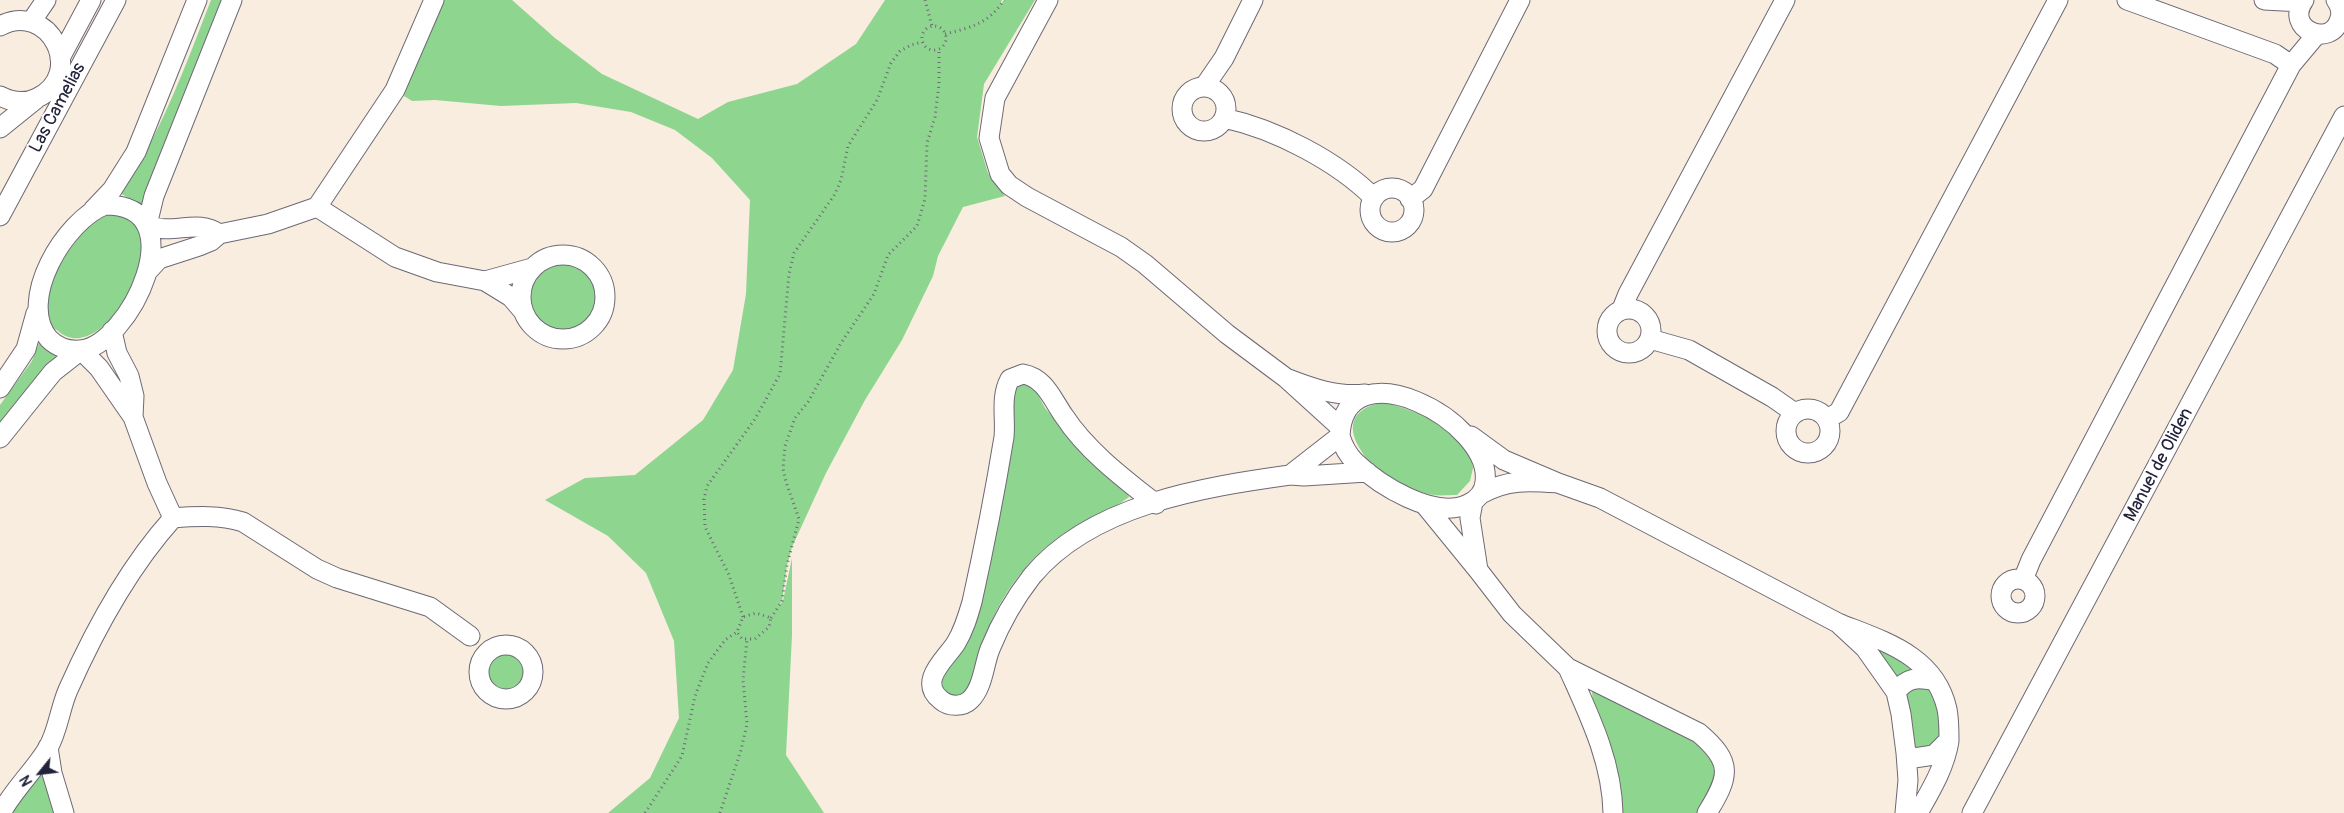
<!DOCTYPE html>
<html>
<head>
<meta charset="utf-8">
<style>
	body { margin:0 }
	#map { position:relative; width:2344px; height:813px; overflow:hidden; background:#f8edde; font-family:Pangolin,sans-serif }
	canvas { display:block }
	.north { position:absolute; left:15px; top:748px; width:50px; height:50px; -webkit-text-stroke:4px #fff; paint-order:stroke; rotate:241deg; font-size:14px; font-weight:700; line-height:20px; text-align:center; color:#22223b }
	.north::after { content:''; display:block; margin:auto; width:18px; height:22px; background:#22223b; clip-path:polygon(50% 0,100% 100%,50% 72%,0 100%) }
</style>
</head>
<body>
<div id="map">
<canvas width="2344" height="813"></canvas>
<div class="north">N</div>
</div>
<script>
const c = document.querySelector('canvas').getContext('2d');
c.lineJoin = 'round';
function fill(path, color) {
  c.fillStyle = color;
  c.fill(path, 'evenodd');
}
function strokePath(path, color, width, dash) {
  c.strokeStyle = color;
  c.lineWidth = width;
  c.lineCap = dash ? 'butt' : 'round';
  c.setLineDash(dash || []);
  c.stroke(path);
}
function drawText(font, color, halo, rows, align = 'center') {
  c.font = font + ' Pangolin,sans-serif';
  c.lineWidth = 4;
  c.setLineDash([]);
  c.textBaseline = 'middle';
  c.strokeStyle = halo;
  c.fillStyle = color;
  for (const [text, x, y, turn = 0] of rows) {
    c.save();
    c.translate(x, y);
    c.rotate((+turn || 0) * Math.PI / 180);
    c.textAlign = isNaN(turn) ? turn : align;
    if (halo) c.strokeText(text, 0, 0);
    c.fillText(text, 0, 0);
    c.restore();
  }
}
fill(new Path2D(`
	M211 0H224L142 206 120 193C161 134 185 67 211 0Z
	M442 0H512L555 38 602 74 698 119 728 102 797 84 856 44 885 0H1002L1000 5 1004 0H1035L984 84 977 137 988 173 1005 196 963 207 938 256 933 276 902 340 865 400 826 473 792 547 787 565 782 601 777 608 783 601 792 558V635L786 755 824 813H608L650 778 679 718 674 641 646 573 608 536 545 500 585 478 635 475 703 420 733 370 746 294 750 200 712 158 675 130 631 112 576 103 501 106 435 100 412 101 404 96Z
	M117 212C125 216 136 221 140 230 157 265 98 366 58 331 56 329 51 327 50 324 45 316 47 307 48 298 49 291 50 283 52 276 60 254 79 230 98 217 103 213 111 213 117 212Z
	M528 296a34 34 0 1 1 68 0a34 34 0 1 1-68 0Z
	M39 343 46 345 57 358 0 426V405L32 361Z
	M1024 383 1037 393 1045 408 1086 455 1125 486 1129 497C1109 513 1084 520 1063 534 1034 554 1009 584 994 616 983 638 978 665 970 689L959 695 949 696 942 690 939 672 954 656 1010 387Z
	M1386 402 1443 422 1471 455 1473 468 1470 481 1457 495C1450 495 1441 496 1434 495 1418 493 1387 477 1374 467 1369 464 1365 457 1362 452 1343 424 1355 406 1386 402Z
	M1872 642 1919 671 1896 682Z
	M486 672a20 20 0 1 1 40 0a20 20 0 1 1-40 0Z
	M1929 683 1940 705 1943 740 1930 752 1913 748 1903 688Z
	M1598 688 1696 739 1717 760 1718 778 1697 813H1621L1593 703 1592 692Z
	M37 775 44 776 54 813H11Z`), '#8ed58f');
const street = new Path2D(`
	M1048 0 995 98 989 138 1000 174 1009 185 1027 197 1121 247 1145 264 1227 334 1286 378
	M2127 0 2275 54 2291 65
	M2264 0 2302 2
	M2304 0C2283 29 2332 50 2340 18 2342 12 2340 6 2336 0
	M31 22 46 0
	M0 26C49 0 87 74 37 98 25 104 12 102 0 96
	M60 58 91 0
	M1204 87 1224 58 1253 0
	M1182 109a22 22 0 1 1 44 0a22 22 0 1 1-44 0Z
	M1224 118C1275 129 1337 161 1374 198
	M0 128 36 99
	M1370 210a22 22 0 1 1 44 0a22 22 0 1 1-44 0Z
	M1410 199 1423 189 1520 0
	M105 205C198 204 129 347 80 350 69 351 57 347 49 339 16 301 65 220 105 205Z
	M317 207 395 90 434 0
	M93 210 112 190 136 152 197 0
	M0 216 116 0
	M219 234C197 218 172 236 147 225L154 196 232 0
	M521 297a42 42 0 1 1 84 0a42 42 0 1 1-84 0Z
	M147 272 159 259 199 246 211 241 219 234 268 224 317 207 395 257 437 272 485 281
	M1622 309 1628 294 1785 0
	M1607 331a22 22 0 1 1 44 0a22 22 0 1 1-44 0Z
	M523 311 511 297 485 281 532 268
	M112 331 117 353 129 376 134 396 133 417
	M1650 339 1689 350 1772 397 1795 413
	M0 388 26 349 36 313
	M1786 431a22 22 0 1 1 44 0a22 22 0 1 1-44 0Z
	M1827 419 1839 412 2058 0
	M1341 428 1286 378C1312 388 1336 397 1365 394
	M1340 436C1343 446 1348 455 1355 462 1379 485 1434 520 1468 504 1477 500 1484 492 1485 482 1493 421 1344 344 1340 436L1290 475 1304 476 1367 472
	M1471 436 1504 460 1558 483C1530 481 1507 479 1481 494
	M0 438 53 372 81 350 99 368 133 417 157 483 173 518C128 568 95 629 68 690 60 708 58 731 48 748 34 771 14 789 1 813
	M1558 483 1600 498 1838 623
	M1156 504C1123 478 1087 451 1064 416 1052 399 1045 378 1023 374L1010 379C1000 397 1006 418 1004 437 995 492 984 548 972 602 968 616 964 630 956 643 946 659 917 681 941 700 949 707 963 707 970 700 983 688 984 664 990 649 1001 622 1014 599 1032 576 1091 505 1203 487 1290 475
	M1425 505 1478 570 1470 518 1473 502
	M173 518C197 516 220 515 243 522L317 569 337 578 430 607 470 636
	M1478 570 1512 614 1568 668 1699 733C1733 762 1730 776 1707 813
	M2001 596a17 17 0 1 1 34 0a17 17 0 1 1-34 0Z
	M2023 580 2031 560 2291 65 2317 34
	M479 672a27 27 0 1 1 54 0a27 27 0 1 1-54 0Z
	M1568 668C1589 715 1612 761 1613 813
	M1896 692 1865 648 1838 623C1883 641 1935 655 1947 709 1949 719 1949 730 1949 740L1934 755 1914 758 1906 753 1901 714 1896 692C1907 677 1918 677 1935 681
	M48 747 52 773 64 813
	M1905 813 1908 780 1906 753
	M1918 813C1931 790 1945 767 1949 741
	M1972 813 2344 116`);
strokePath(street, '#6d6974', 21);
strokePath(new Path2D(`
	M925 0 932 26
	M922 38a12 12 0 1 1 24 0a12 12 0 1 1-24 0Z
	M945 34C972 27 988 24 1004 0
	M743 617 729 575 705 527 704 499 707 486 755 419 780 374 789 274 794 253 835 194 841 180 848 146 877 100 891 63 900 51 911 45 922 42
	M771 618 782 601 787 565 799 519 786 482 783 469 785 446 795 418 808 402 841 343 874 294 888 255 917 226 925 199 927 143 935 117 939 84V49
	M645 813 682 756 695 696 708 663 725 640 737 632 743 617 756 613 771 618 769 627 755 639H742L737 632
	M720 813 741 750 747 724 743 679 747 640`), '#6d6974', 3, [1, 4]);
strokePath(street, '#fff', 19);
drawText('18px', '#22223b', '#fff', [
	["Las Camelias",58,108,-62],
	["Manuel de Oliden",2159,465,-62]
]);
</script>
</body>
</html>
